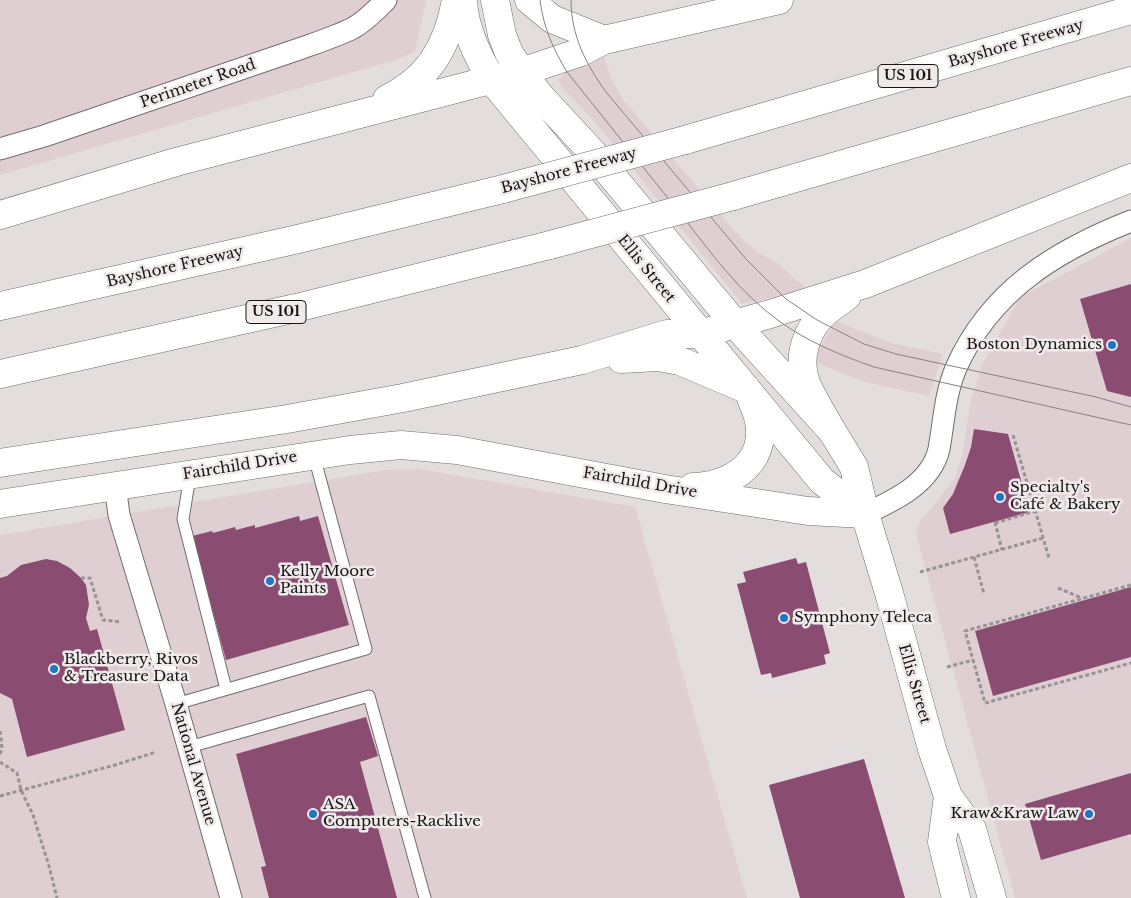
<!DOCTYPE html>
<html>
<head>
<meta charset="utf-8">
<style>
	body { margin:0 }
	canvas { display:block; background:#e3dddd }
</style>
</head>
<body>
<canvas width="1131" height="898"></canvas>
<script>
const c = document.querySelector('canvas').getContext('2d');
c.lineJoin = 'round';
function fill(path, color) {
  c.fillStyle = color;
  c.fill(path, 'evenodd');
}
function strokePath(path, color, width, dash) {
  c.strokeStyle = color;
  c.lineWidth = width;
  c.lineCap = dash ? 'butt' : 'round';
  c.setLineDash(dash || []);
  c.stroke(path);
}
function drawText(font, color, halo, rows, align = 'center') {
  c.font = font + ' "Libre Baskerville",serif';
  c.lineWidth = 5;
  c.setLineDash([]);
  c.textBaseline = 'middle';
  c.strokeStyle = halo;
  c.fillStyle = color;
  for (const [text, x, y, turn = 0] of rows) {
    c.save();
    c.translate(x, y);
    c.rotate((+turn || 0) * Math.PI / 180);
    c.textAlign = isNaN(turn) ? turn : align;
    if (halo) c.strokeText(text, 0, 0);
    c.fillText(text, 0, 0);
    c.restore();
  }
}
fill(new Path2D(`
	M0 0H426L415 52 395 60 0 175Z
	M603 53 611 79 624 101 741 238 758 252 778 264 808 290 742 304 600 128 561 86 558 80 574 65Z
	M1131 238V898H1015L916 534 920 520 939 499 955 478 962 456 971 400 982 365 1020 297Z
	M836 321 891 343 943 354 929 396 861 381 818 363 816 354Z
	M419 469 635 507 747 898H0V535L386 470Z`), '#dfcfd2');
fill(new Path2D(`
	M1131 284V397L1107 391 1080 299Z
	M974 429 1008 434 1030 512 950 534 943 508 953 494 965 465 971 447Z
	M299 516 300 521 318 516 349 625 226 660 192 536 212 531 213 533 235 527 236 530 255 525V528Z
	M796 558 798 564 806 562 830 653 824 655 826 664 772 678 771 673 761 675 737 584 746 582 743 572Z
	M46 559 57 561 70 568 81 578 86 585 89 605 86 618 90 631 97 629 125 730 27 757 12 699 0 693V578L7 576 21 565Z
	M1131 587V657L993 696 975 631Z
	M366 717 378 756 360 762 397 898H269L261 867 266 866 236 754Z
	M864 759 905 898H800L769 785Z
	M1131 773V834L1041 860 1025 804Z`), '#8a4c71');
const lane = new Path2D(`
	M190 476 183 519 226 689
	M176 704 366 649 314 456
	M189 747 369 696 425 898`);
const street = new Path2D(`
	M0 149 44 136 302 48C319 42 337 36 353 28 366 21 376 10 386 0
	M115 485 119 515 176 704 231 898
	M865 514C893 501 931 484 939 449 944 421 945 394 956 368 990 291 1055 251 1131 221`);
const secondary = new Path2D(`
	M463 0C464 28 477 55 491 79L822 481 865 514
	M495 0 502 35 509 53 521 72 540 96 592 152 735 324 832 431 854 467 865 514 889 593 932 749 948 796 972 829 992 898
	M693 487C743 485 776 451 752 401
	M0 504 350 450 401 445 457 450 665 489 808 511 865 514
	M948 796 942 842 956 898`);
const highway = new Path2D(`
	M529 0 552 19 604 40
	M387 99C430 78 448 45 456 0
	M685 140 1131 10
	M733 196 1131 81
	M0 215 176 162 521 72 581 52 604 40 779 0
	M0 306 298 239 503 189
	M621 359 658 357 680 361 746 389
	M0 374 296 308 550 245
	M832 431C823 415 813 399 806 383 798 362 804 338 817 321 825 310 837 304 847 296
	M0 463 287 419 403 398 582 360 667 334H700L770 314 865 284 1131 178`);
strokePath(lane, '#726c6c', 13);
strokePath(street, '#726c6c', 23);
strokePath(secondary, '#726c6c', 29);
strokePath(highway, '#726c6c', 29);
strokePath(new Path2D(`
	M1013 435 1049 558
	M995 522 1002 550
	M995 523 1035 511
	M974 557 984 594
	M920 572 1043 538
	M81 578H90L103 620 121 622
	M1131 585 965 631 985 703 1131 663
	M1058 588 1082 598
	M947 667 973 660
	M0 731 2 748 0 755
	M0 762 17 773 21 790 33 815 49 866 57 898
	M0 796 115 765 156 752`), '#999494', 3, [4, 2.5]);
strokePath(lane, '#fff', 11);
strokePath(street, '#fff', 21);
strokePath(secondary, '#fff', 28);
strokePath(highway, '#fff', 28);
strokePath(new Path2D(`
	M540 0C543 26 553 49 567 72 606 120 644 169 683 217 712 254 740 293 779 321 808 342 840 355 874 367L1131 425
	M571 0C571 36 586 64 606 92L746 259 786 299 817 320 864 344 896 354 1096 397 1131 407`), '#868282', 1);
const highwayBridge = new Path2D(`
	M503 189 685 140
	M550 245 733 196`);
strokePath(highwayBridge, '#726c6c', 29, []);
strokePath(highwayBridge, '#fff', 28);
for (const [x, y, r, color] of [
	[1112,345,5,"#1c77c4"],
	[1000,497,5,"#1c77c4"],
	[270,581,5,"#1c77c4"],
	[784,618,5,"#1c77c4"],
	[54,669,5,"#1c77c4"],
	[313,814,5,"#1c77c4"],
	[1089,814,5,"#1c77c4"]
]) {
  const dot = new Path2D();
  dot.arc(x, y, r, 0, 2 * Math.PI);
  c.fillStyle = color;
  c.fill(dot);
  strokePath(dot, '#f1eaeb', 2);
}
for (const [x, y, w] of [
	[908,76,60],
	[276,312,60]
]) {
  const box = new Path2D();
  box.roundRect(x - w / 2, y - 11.5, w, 23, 4);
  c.fillStyle = '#f1eaeb';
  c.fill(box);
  strokePath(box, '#171515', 1);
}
drawText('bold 14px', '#171515', null, [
	["US 101",908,76],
	["US 101",276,312]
]);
drawText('15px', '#171515', '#f1eaeb', [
	["Bayshore Freeway",1016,44,-16],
	["Perimeter Road",198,84,-19],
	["Bayshore Freeway",569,171,-15],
	["Bayshore Freeway",175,267,-13],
	["Ellis Street",646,269,51],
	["Fairchild Drive",240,466,-9],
	["Fairchild Drive",640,483,10],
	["Ellis Street",914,684,74],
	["National Avenue",193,764,74]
]);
drawText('15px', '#171515', '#f1eaeb', [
	["Boston Dynamics",1102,345,"right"],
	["Specialty's",1010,488],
	["Café & Bakery",1010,505],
	["Kelly Moore",280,572],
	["Paints",280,589],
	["Symphony Teleca",794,618],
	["Blackberry, Rivos",64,660],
	["& Treasure Data",64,677],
	["ASA",323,805],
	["Computers-Racklive",323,822],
	["Kraw&Kraw Law",1079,814,"right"]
], 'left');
</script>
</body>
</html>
